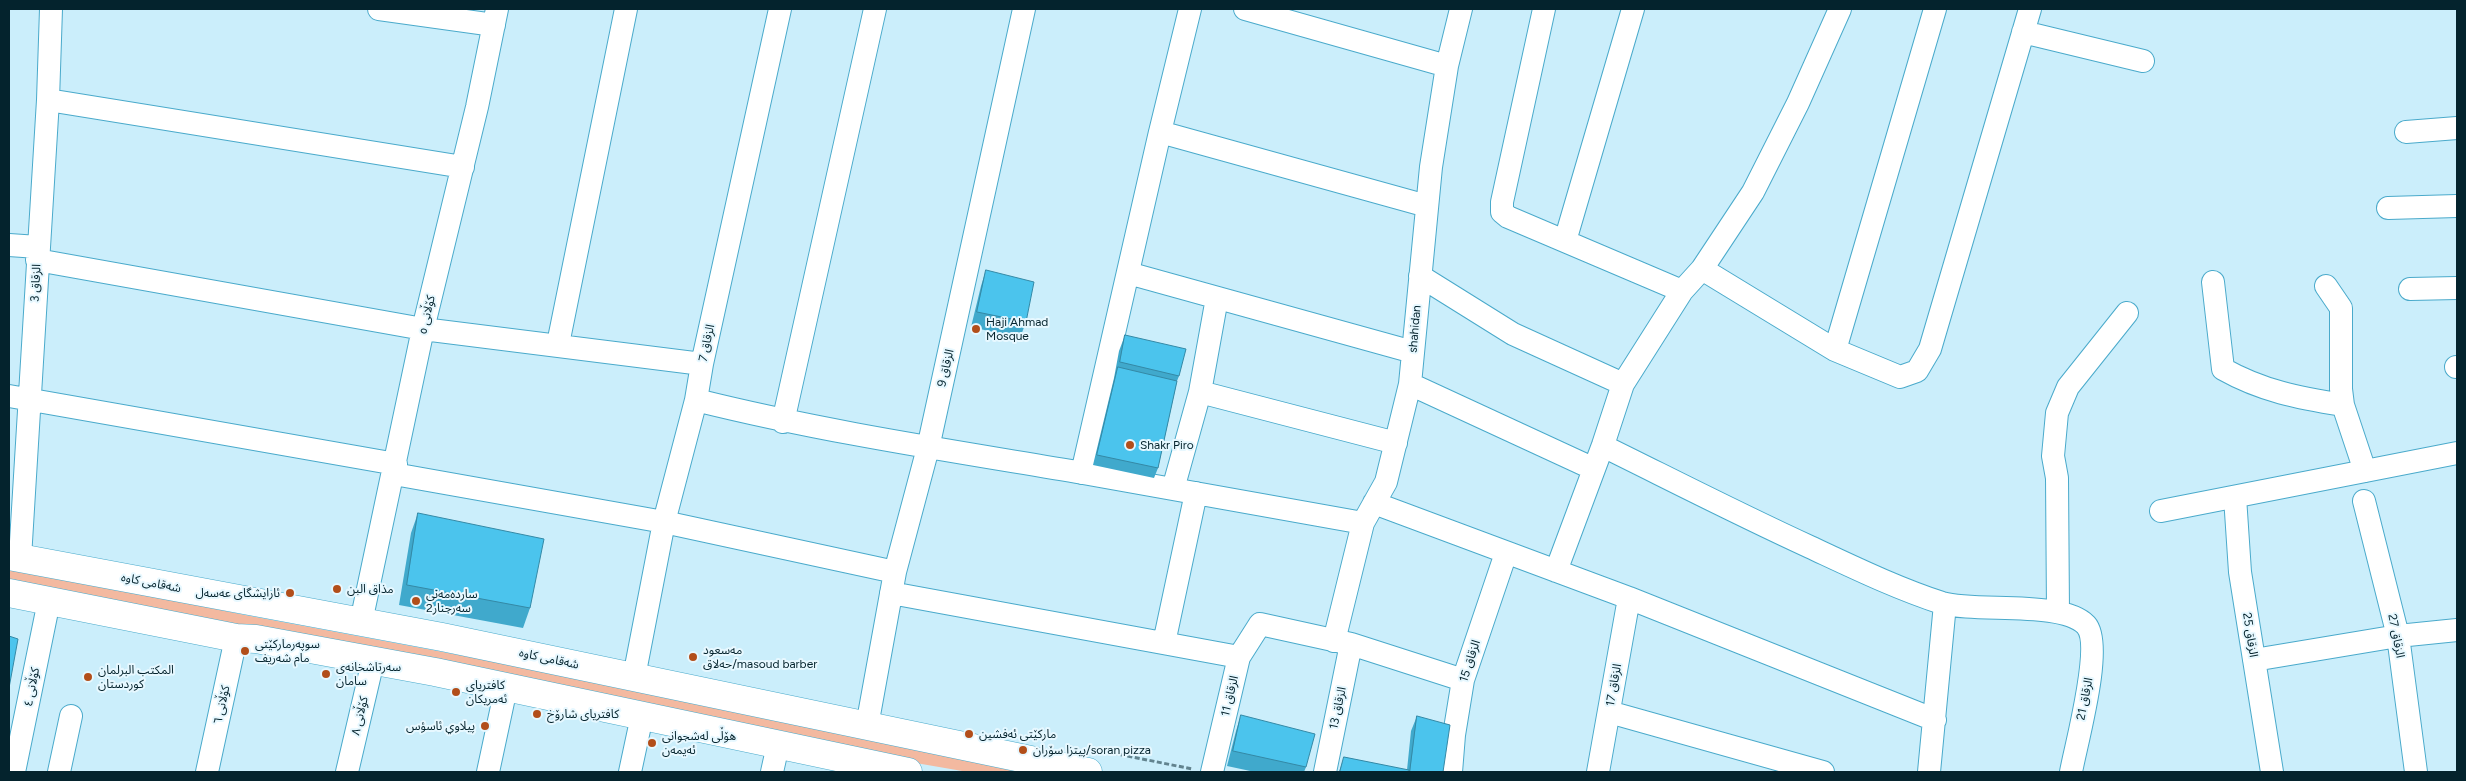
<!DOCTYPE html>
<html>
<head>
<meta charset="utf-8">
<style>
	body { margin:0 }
	#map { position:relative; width:2466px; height:781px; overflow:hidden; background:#cbeefb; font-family:Figtree,sans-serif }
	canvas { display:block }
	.frame { position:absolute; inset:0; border:10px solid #04232d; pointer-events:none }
</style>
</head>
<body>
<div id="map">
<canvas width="2466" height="781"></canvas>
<div class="frame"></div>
</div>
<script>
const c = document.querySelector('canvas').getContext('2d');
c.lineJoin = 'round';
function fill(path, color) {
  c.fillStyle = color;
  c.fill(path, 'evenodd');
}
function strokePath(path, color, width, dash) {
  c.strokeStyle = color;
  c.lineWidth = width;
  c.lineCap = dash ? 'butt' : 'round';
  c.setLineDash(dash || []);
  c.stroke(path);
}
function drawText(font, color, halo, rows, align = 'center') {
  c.font = font + ' Figtree,"Noto Sans Arabic",sans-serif';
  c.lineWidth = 4;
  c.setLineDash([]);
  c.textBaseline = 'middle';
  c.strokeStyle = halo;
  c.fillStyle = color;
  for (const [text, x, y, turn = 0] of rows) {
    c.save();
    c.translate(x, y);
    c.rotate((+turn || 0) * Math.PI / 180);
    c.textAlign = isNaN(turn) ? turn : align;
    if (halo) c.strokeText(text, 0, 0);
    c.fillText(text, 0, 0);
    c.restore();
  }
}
fill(new Path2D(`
	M9 566 245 615 534 669 1036 772H968L858 753 62 591 9 579Z`), '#f3b9a0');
const minor = new Path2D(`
	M379 9 494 25
	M1190 9 1160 132 1427 206
	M1245 9 1447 66
	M1544 9 1502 202V212L1508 217 1682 291
	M2023 32 2143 61
	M48 100 463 167
	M2406 132 2457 128
	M2388 208 2457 206
	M1565 241 1633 9
	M9 245 38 247
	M37 260 423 329 702 364
	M1702 269 1835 350 1900 377 1917 371 1930 349 2030 9
	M1128 273 1413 352
	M1420 276 1513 334 1623 384
	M2213 282 2223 369C2262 391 2299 398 2343 405
	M2326 286 2341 308V389L2343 405 2365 471
	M2410 289 2457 288
	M558 344 626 9
	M1835 350 1935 9
	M2456 367H2457
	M1410 384 1594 469
	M1200 392 1396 443
	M9 396 396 464
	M696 400C824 432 953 451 1083 473 1176 489 1269 506 1363 523
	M783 422 875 9
	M1603 446C1672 480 1740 515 1810 547 1853 567 1896 588 1942 603 1976 613 2062 600 2086 625 2104 645 2076 744 2071 772
	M1082 473 1160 132
	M394 474 664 522 895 572
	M1173 489 1200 392 1217 298
	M2235 497 2240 572 2272 772
	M2364 501 2398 636 2416 772
	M1374 503 1629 598 1935 720
	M2161 511 2457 453
	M20 558 48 100 51 9
	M1556 571 1603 445 1623 384 1682 291 1702 269 1753 192 1798 103 1840 9
	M891 593 1239 657
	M2058 612 2057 478 2053 456 2057 413 2068 387 2127 313
	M361 622 423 329 477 107 497 9
	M1334 641 1363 523 1386 482 1410 384 1431 167 1447 66 1461 9
	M1164 643 1196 493
	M2254 660 2398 636 2457 630
	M634 677 664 522 696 400 702 364 780 9
	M1609 712 1823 772
	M867 726 895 572 928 448 1024 9
	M14 772 49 601
	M59 772 71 716
	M207 772 236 638
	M347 772 373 661
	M488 772 506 688
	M630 772 642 716
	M772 772 778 745
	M1212 772 1239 657 1260 624 1351 644 1463 680
	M1325 772 1351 644
	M1451 772 1454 735 1463 680 1506 553
	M1598 772 1629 598
	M1929 772 1945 604`);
const major = new Path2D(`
	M9 556 442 637 1088 772
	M9 593 236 638 256 639 435 672 908 772`);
strokePath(minor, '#4aaacb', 24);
strokePath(major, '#4aaacb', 29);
strokePath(new Path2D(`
	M1098 750 1192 769`), '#62838e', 3, [5, 2.5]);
strokePath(minor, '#fff', 22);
strokePath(major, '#fff', 28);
fill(new Path2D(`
	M986 270 1026 322 1020 338 971 327 981 286Z
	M1125 335 1179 376 1177 381 1158 468 1154 478 1093 465 1114 378 1119 351Z
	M418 513 530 608 523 628 399 605 411 533Z
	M1241 715 1306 767 1304 772H1255L1227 766 1236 731Z
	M1417 716 1443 772H1339L1344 757 1407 770 1411 731Z`), '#40a9cc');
const building = new Path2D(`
	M986 270 1034 282 1026 322 977 312Z
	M1125 335 1186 349 1179 376 1120 362Z
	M1118 367 1177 381 1158 468 1097 455Z
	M418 513 544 539 530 608 407 585Z
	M9 636 18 639 9 688Z
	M1241 715 1315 734 1306 767 1233 751Z
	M1417 716 1450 725 1443 772H1410Z
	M1344 757 1409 770V772H1340Z`);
fill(building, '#4bc4ed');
strokePath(building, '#3489a6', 1);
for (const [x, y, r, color] of [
	[976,329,5,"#b24e1a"],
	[1130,445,5,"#b24e1a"],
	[337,589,5,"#b24e1a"],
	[290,593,5,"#b24e1a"],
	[416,601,5,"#b24e1a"],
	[245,651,5,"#b24e1a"],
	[693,657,5,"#b24e1a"],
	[326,674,5,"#b24e1a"],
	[88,677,5,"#b24e1a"],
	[456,692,5,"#b24e1a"],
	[537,714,5,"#b24e1a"],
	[485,726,5,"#b24e1a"],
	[969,734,5,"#b24e1a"],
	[652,743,5,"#b24e1a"],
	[1023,750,5,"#b24e1a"]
]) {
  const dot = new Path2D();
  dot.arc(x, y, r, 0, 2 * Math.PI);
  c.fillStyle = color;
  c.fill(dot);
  strokePath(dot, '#e7f8ff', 2);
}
drawText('12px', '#04232d', '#e7f8ff', [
	["الزقاق 3",36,283,-87],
	["کۆڵانی ٥",427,315,-77],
	["shahidan",1415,329,-85],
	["الزقاق 7",707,343,-78],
	["الزقاق 9",946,368,-77],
	["شەقامی کاوە",151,583,11],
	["الزقاق 25",2250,635,81],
	["الزقاق 27",2396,636,79],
	["شەقامی کاوە",549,659,12],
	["الزقاق 15",1470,661,-72],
	["الزقاق 17",1614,685,-80],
	["کۆڵانی ٤",32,687,-79],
	["الزقاق 11",1230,696,-77],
	["الزقاق 21",2085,699,-79],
	["کۆڵانی ٦",222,705,-78],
	["الزقاق 13",1338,708,-78],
	["کۆڵانی ٨",360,716,-77]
]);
drawText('12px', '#04232d', '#e7f8ff', [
	["Haji Ahmad",986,322],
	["Mosque",986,336],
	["Shakr Piro",1140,445],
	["مذاق البن",347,589],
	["ئارايشگاى عەسەل",280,593,"right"],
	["ساردەمەنی",426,594],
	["سەرجنار2",426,608],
	["سوپەرمارکێتی",255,644],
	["مام شەریف",255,658],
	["مەسعود",703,650],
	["حەلاق/masoud barber",703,664],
	["سەرتاشخانەی",336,667],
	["سامان",336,681],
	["المکتب البرلمان",98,670],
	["کوردستان",98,684],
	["کافتریای",466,685],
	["ئەمریکان",466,699],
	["کافتریای شارۆخ",547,714],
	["پيلاوي ئاسؤس",475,726,"right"],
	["مارکێتی ئەفشین",979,734],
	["هۆڵی لەشجوانی",662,736],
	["ئەیمەن",662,750],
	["پیتزا سۆران/soran pizza",1033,750]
], 'left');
</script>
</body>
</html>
